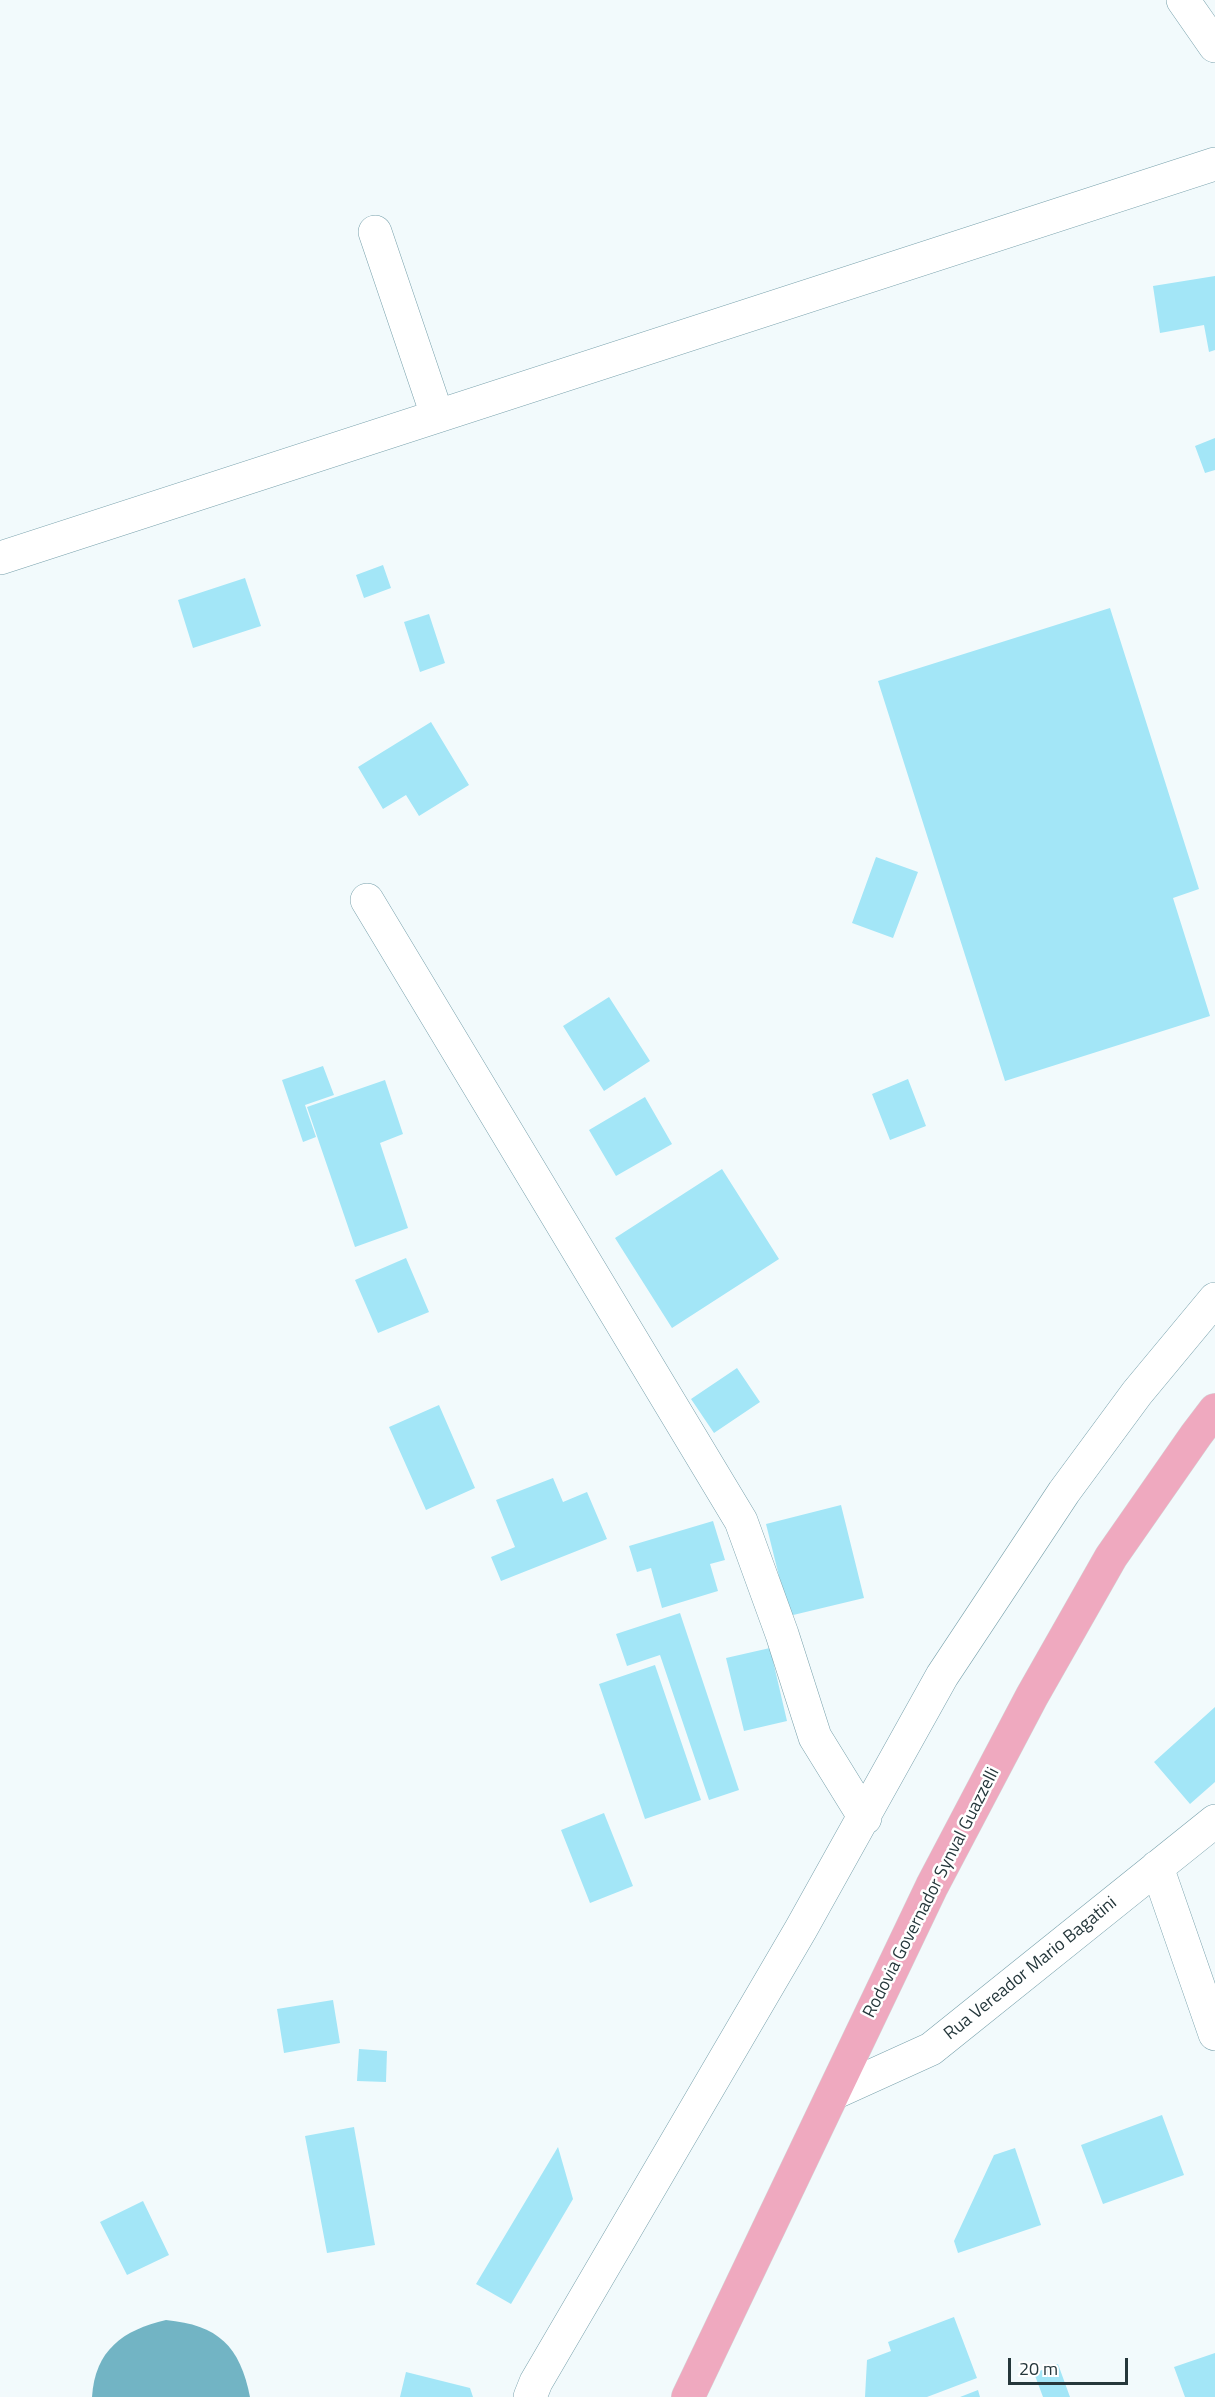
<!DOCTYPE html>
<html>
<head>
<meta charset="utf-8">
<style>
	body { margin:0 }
	#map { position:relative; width:1215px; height:2397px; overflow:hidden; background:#f2fafc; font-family:"Titillium Web",sans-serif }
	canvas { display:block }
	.scale { position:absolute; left:1008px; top:2358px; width:120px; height:27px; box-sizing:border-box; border:3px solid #25373b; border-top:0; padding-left:8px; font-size:18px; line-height:21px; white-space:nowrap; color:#25373b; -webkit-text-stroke:4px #fff; paint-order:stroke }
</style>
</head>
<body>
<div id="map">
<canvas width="1215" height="2397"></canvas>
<div class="scale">20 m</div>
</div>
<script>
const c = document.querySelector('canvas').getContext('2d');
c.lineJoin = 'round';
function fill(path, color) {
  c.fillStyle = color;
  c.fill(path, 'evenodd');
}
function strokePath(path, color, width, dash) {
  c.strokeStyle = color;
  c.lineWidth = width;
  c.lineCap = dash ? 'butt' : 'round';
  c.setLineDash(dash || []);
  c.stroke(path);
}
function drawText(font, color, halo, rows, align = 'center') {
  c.font = font + ' "Titillium Web",sans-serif';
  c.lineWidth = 5;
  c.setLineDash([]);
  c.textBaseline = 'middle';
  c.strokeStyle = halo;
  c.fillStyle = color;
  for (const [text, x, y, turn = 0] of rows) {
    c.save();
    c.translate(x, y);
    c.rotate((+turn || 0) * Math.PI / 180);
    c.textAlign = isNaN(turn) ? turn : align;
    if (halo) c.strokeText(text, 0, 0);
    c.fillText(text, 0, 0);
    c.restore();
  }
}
fill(new Path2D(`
	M166 2320C218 2325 240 2346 250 2397H92C95 2350 123 2330 166 2320Z`), '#72b4c4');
fill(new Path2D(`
	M1215 276V350L1209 352 1204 325 1160 333 1153 286Z
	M1215 438V470L1205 473 1195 446Z
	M383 565 391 588 364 598 356 575Z
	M245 578 261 626 193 648 178 600Z
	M1110 608 1199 889 1173 898 1210 1016 1005 1081 878 681Z
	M429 614 445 663 420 672 404 622Z
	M431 722 469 785 419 816 406 795 383 809 358 767Z
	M876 857 918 872 893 938 852 923Z
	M609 997 650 1061 604 1091 563 1026Z
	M323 1066 334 1095 305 1105 316 1137 303 1142 282 1080Z
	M908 1079 926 1126 890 1140 872 1094Z
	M385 1080 403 1134 380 1143 408 1228 355 1247 307 1107Z
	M645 1097 672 1144 616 1176 589 1130Z
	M722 1169 779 1259 672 1328 615 1238Z
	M406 1258 429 1312 378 1333 355 1280Z
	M737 1368 760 1402 714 1433 691 1399Z
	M439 1405 475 1488 426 1510 389 1427Z
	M553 1478 563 1502 587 1492 607 1539 501 1581 491 1557 515 1547 496 1500Z
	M841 1505 864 1598 789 1616 766 1524Z
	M713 1521 725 1560 710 1564 718 1591 662 1608 651 1568 637 1572 629 1546Z
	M680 1613 739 1790 709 1800 660 1655 627 1666 616 1634Z
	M770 1648 787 1721 744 1731 726 1658Z
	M655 1665 701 1800 645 1819 599 1684Z
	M1215 1707V1782L1190 1804 1154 1762Z
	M604 1813 633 1886 590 1903 561 1830Z
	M333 2000 340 2043 284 2053 277 2009Z
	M359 2049 387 2051 386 2082 357 2081Z
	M1162 2115 1184 2175 1103 2204 1081 2145Z
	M354 2127 375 2245 327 2253 305 2136Z
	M558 2147 573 2199 511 2304 476 2284Z
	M1015 2148 1041 2225 958 2253 954 2241 994 2155Z
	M143 2201 169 2255 127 2275 100 2222Z
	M954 2317 977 2378 927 2397H865L867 2360 891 2351 888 2342Z
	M1215 2353V2397H1185L1174 2367Z
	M1058 2364 1070 2397H1043L1034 2373Z
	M406 2372 470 2388 473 2397H400Z
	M978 2390 980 2397H960Z`), '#a3e6f7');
const street = new Path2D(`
	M1183 0 1215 46
	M375 232 437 415
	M0 558 1215 164
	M367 900 741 1521 782 1634 815 1737 865 1818
	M1157 1867 1215 2034
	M834 2093 931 2049 1215 1821
	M530 2397 536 2382 801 1929 942 1676 1064 1492 1137 1393 1215 1299`);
const primary = new Path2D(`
	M688 2397 932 1886 1032 1696 1111 1557 1196 1435 1215 1410`);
strokePath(street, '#78a1ac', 34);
strokePath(primary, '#d3d7d8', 34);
strokePath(street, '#fff', 33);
strokePath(primary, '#efa9bf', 33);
drawText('18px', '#25373b', '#fff', [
	["Rodovia Governador Synval Guazzelli",932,1893,-63],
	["Rua Vereador Mario Bagatini",1031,1969,-39]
]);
</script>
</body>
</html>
